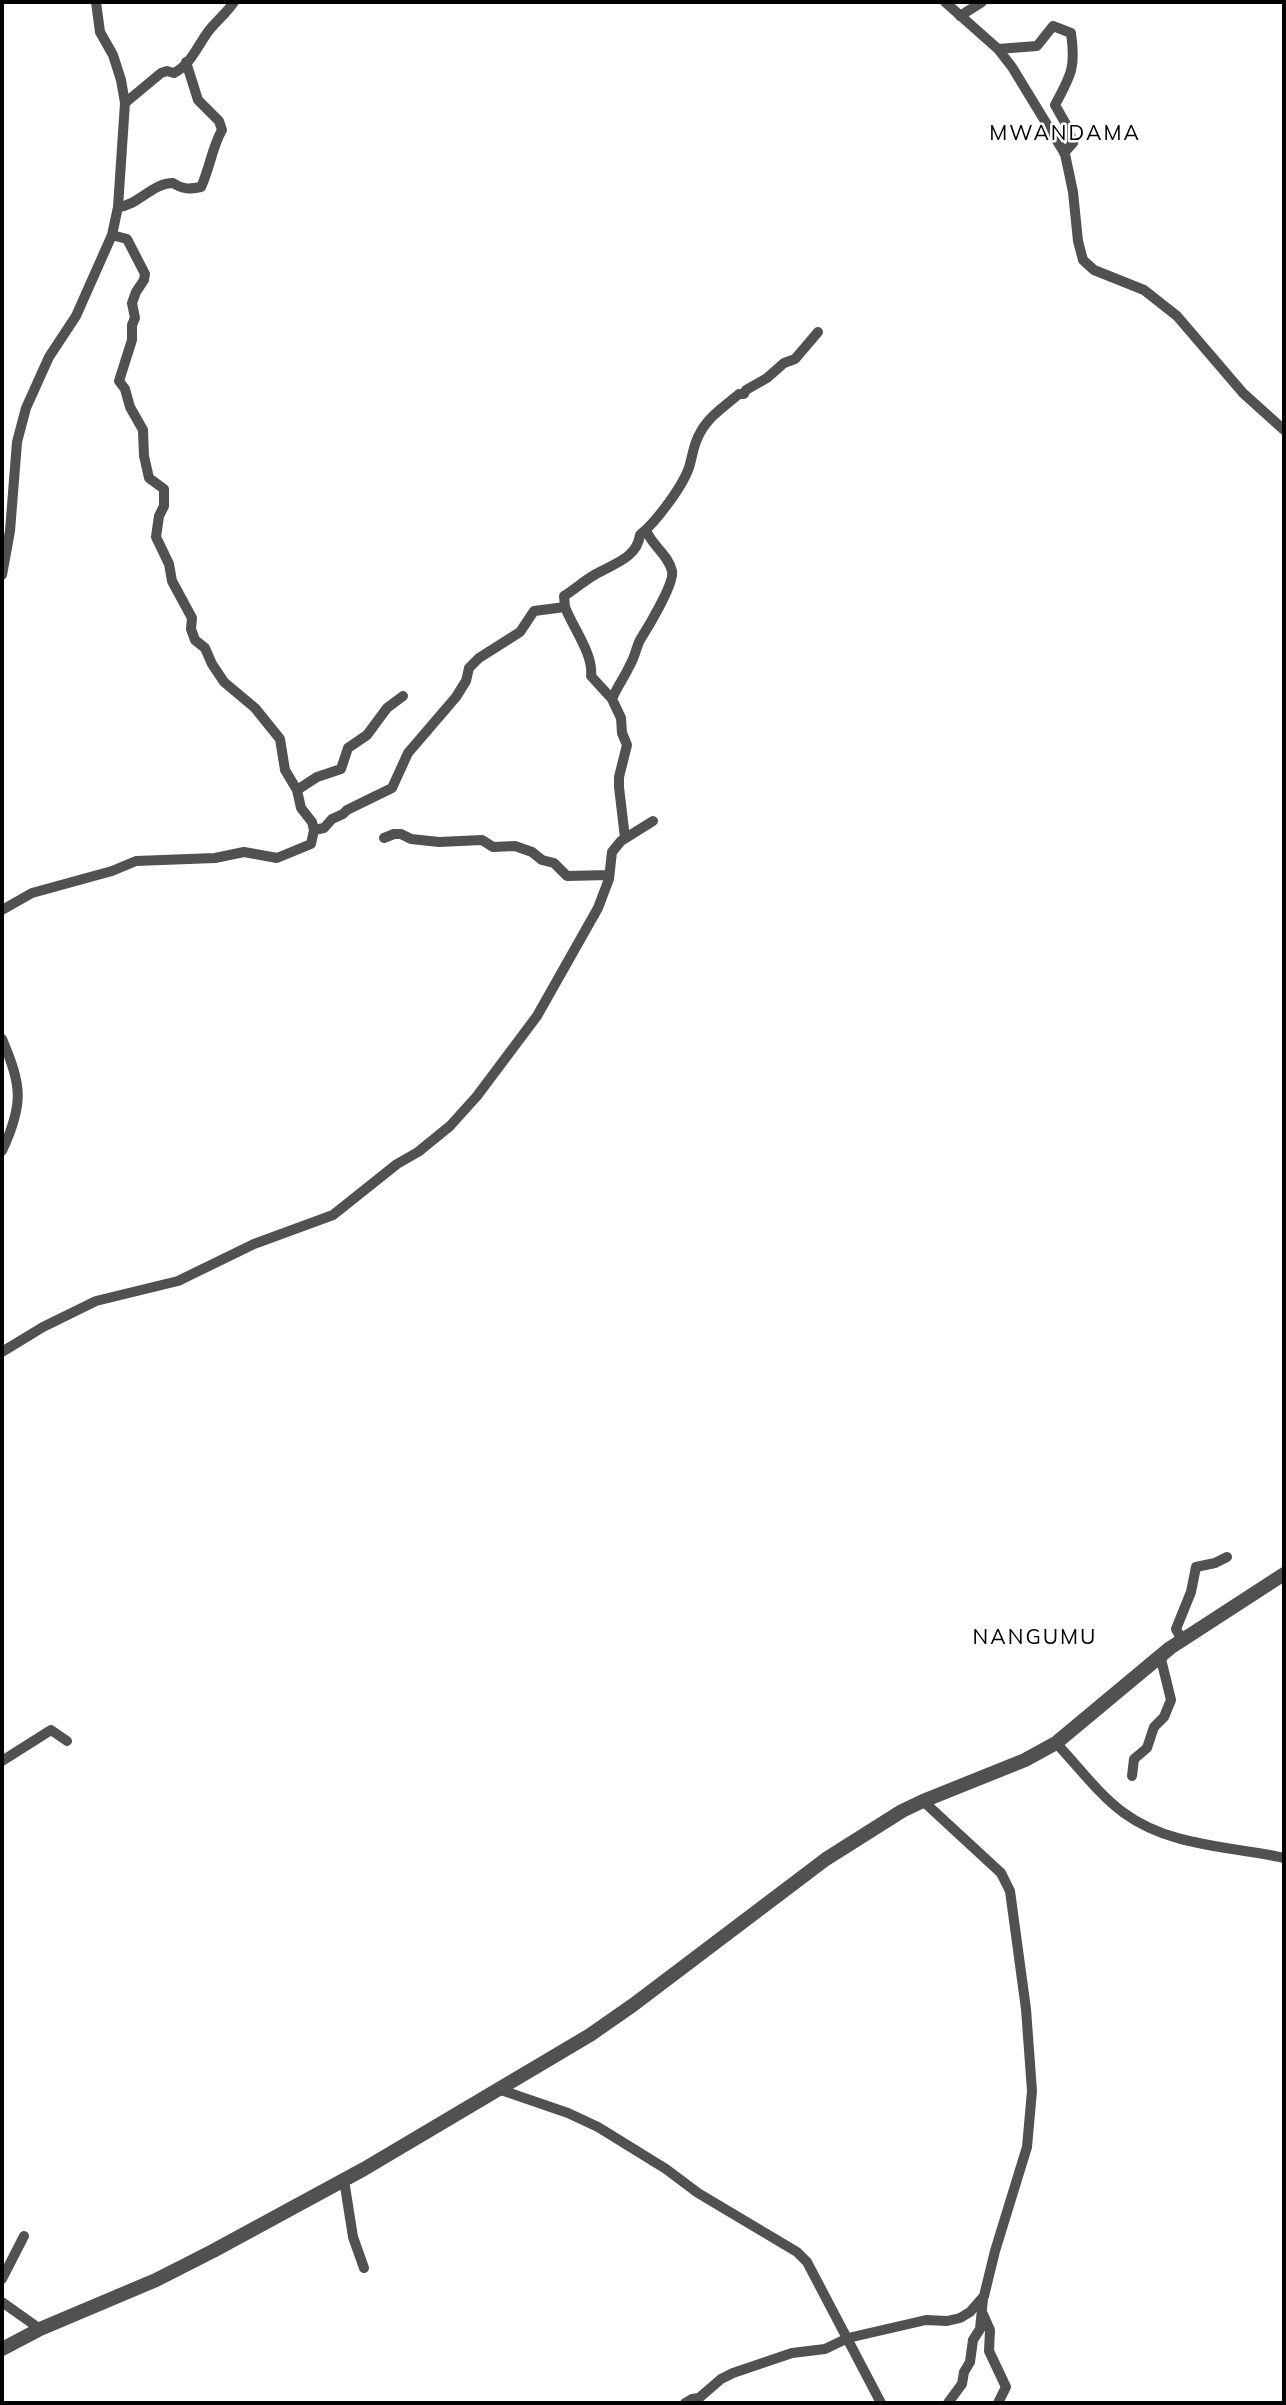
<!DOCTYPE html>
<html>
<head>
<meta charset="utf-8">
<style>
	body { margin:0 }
	#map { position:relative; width:1286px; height:2405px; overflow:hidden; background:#fff; font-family:Mulish,sans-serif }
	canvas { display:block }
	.frame { position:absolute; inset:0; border:4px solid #000; pointer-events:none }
</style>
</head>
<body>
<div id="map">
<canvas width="1286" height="2405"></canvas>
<div class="frame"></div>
</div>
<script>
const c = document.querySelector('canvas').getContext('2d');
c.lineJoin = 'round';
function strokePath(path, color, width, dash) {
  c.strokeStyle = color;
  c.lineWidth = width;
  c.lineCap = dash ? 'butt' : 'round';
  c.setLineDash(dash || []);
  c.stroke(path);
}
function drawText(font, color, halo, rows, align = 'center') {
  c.font = font + ' Mulish,sans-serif';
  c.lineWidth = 5;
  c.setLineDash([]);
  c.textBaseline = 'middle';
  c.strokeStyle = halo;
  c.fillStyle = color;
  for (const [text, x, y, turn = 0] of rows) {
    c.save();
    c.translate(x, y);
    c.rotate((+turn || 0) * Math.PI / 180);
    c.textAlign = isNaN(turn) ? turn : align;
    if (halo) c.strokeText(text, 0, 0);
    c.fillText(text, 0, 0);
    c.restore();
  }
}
strokePath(new Path2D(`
	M945 2 998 49 1012 67 1065 154 1073 192 1078 241 1083 260 1094 270 1144 290 1177 316 1243 393 1284 430
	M960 16 982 2
	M998 49 1037 46 1053 26 1071 33C1076 68 1071 75 1055 105L1067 126 1073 143 1064 153
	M125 103 161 73 167 71 174 73C192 64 199 42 211 28 219 19 228 11 234 2
	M118 207C139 205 152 183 173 183 183 190 190 189 201 187 210 168 212 147 222 130L219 121 198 100 186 62
	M2 575 10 531 17 442 26 408 49 357 76 316 112 235 118 207 125 103 121 80 113 55 100 32 96 2
	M565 607C572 626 594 655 591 676L612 699
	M297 790 317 777 341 769 348 748 367 735 387 708 403 696
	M314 830 324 828 332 819 343 814 347 810 392 788 408 753 456 697 466 681 469 668 479 658 520 632 534 611 565 607 564 596C575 589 585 580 596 574 613 564 637 558 640 535 656 522 685 484 690 464 693 453 694 443 700 433 709 416 725 406 739 394H744L746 390 767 378 784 363 795 359 818 332
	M384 838 394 834H401L411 839 439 842 482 840 493 847 515 846 532 852 542 860 554 863 567 876 609 875
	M625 838 619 787V777L627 745 622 733 621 718 612 699C618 685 624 678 630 665 635 657 636 648 640 640 647 629 675 583 672 571 668 554 652 546 646 530
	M2 910 32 893 112 871 136 861 215 858 244 852 277 858 311 844 314 830 312 822 301 808 297 790 285 770 280 739 255 708 224 682 212 664 205 648 195 640 191 629 192 618 172 581 169 564 156 537 159 516 164 506V489L149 478 144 456 143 430 130 407 125 389 119 381 132 340V325L135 318 132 303 136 292 144 280 145 274 127 239 112 235
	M2 1039C22 1086 24 1104 2 1151
	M2 1352 43 1327 96 1301 178 1281 254 1244 333 1215 397 1164 418 1152 450 1126 477 1096 537 1016 598 908 609 879 612 852 621 841 653 821
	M1182 1640 1176 1629 1191 1592 1196 1567 1215 1563 1227 1557
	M1056 1743C1078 1766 1098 1794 1124 1813 1170 1847 1231 1846 1284 1858
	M2 1761 51 1730 67 1741
	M1132 1776 1134 1759 1147 1748 1154 1727 1164 1717 1171 1700 1160 1655
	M498 2089 568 2113 598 2127 666 2169 698 2193 797 2252 807 2262 881 2403
	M344 2180 353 2237 364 2268
	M2 2279 24 2236
	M2 2302 40 2329
	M982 2312 990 2330 989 2351 1006 2387 998 2403
	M685 2403 692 2399 699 2398 721 2379 733 2373 792 2353 825 2349 848 2338 926 2320 947 2321 960 2318 970 2312 984 2296 995 2251 1027 2147 1032 2091 1026 2009 1010 1891 1001 1873 923 1801
	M948 2403 962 2384 964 2372 970 2362 973 2340 980 2329 983 2299`), '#515151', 10);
strokePath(new Path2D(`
	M2 2349 40 2329 156 2280 213 2251 364 2169 590 2035 633 2005 826 1859 902 1811 923 1801 1025 1760 1056 1743 1170 1648 1284 1574`), '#515151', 14);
c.letterSpacing = '2px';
drawText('21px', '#000', '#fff', [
	["MWANDAMA",1065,134],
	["NANGUMU",1035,1638]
]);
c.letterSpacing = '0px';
</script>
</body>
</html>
